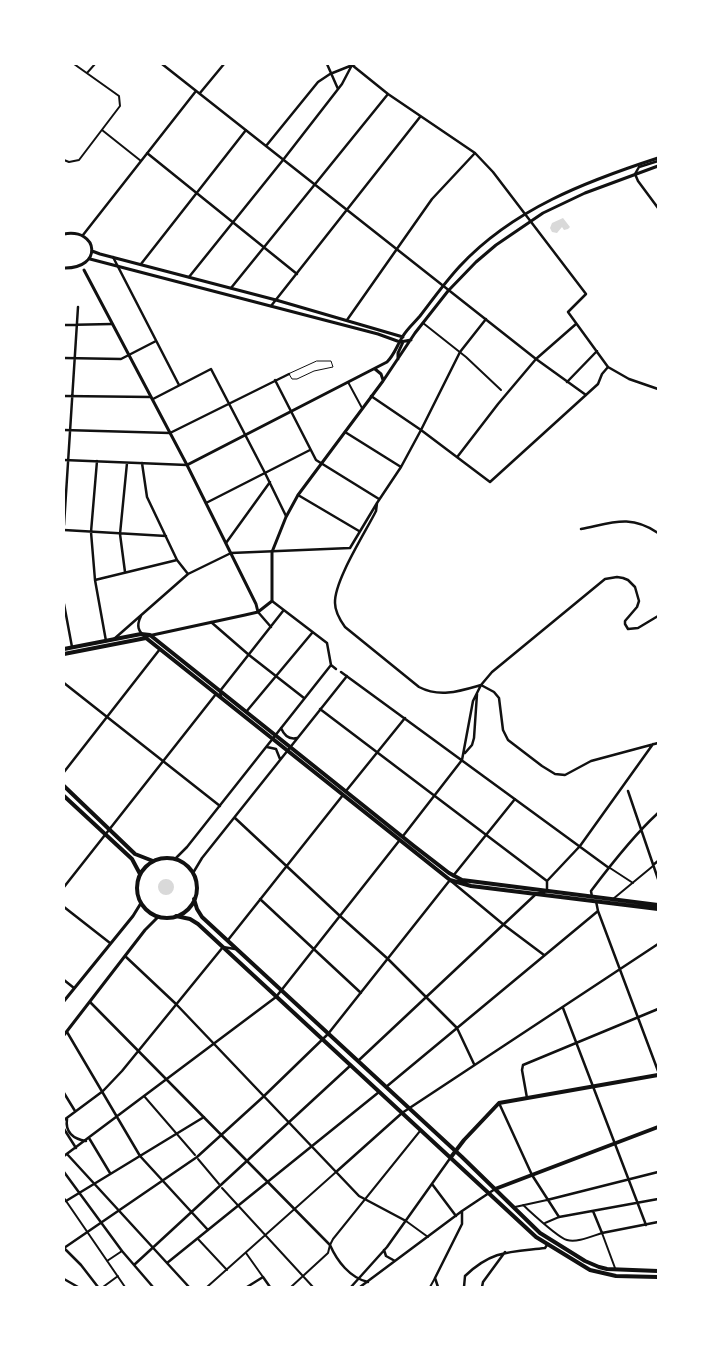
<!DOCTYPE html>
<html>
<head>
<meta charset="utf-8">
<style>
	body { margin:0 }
	#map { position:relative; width:722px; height:1351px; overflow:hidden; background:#fff; font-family:"Noto Sans",sans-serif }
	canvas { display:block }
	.frame { position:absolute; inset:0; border:65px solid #fff; pointer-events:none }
</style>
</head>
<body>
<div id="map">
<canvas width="722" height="1351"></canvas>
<div class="frame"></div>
</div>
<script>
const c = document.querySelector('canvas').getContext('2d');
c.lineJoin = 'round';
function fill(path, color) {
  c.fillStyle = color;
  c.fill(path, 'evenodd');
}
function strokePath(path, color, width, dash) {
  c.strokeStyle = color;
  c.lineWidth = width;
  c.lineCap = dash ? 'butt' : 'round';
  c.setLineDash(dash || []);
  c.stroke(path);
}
fill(new Path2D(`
	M563 218 570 227 568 229 564 230 562 227 557 233 552 232 550 228 552 223Z
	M158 887a8 8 0 1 1 16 0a8 8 0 1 1-16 0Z`), '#d9d9d9');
strokePath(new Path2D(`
	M317 361H331L333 367 314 371 297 379H292L289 374Z`), '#111', 1);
strokePath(new Path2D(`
	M87 73 95 64
	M102 130 141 161
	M64 160 69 162 79 160 120 106 119 96 74 64
	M423 323 466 357 501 390
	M348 382 362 408
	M610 868 633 883
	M613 899 653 866
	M144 1096 195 1155
	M198 1159 219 1184
	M222 1188 313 1287
	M64 1198 125 1287
	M523 1205C532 1213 557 1237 567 1240 577 1243 592 1236 602 1233L615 1268
	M515 1207 547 1200
	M406 1221 428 1237
	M545 1223 559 1217
	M198 1239 227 1270
	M246 1253 263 1277
	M107 1261 122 1251
	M103 1287 118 1276
	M207 1287 336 1172
	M291 1287 328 1253 330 1245 333 1239 420 1131
	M430 1287 435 1278`), '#111', 2);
strokePath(new Path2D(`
	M162 64 536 359 586 395
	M327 64 338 89
	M352 65 388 94 475 153 493 172 586 294 568 312 608 367 629 379 658 389
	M200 93 224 64
	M266 146 318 82 330 74 355 64
	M147 153 297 274
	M658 161 639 167 635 174 638 181 658 208
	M83 235 196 91
	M113 257 179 385
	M141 264 246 130
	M189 277 283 160 342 84 352 65
	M231 288 388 94
	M271 306 420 117
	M347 320 432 199 475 153
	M64 325 112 324
	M64 358 121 359 156 341
	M275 380 316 460 379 499
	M567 382 597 351
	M64 396 151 397
	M371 396 421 430 490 482 598 384 602 374 608 367
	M153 399 211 369 265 473 286 516
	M64 430 170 433 289 374
	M345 432 401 467
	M458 456 498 404 536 359 576 324
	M64 460 187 465
	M97 461 91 532 95 580 106 641
	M142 463 147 497 177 560 188 574
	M298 495 359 531
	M206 503 310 450
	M64 525 78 307
	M581 529C612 523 630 514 658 533
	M64 530 166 536
	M226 543 270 482
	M125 572 120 534 127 463
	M95 580 177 560
	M272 601 327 643 331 665
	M64 604 72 647
	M258 612 271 627
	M141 616C136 626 138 631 146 638
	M211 622 249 655 304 698
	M114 639 188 574 231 553 350 548 377 503
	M331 665 336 669
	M341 672 609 868
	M64 683 220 806
	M481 685C460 691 440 698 419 687L345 627C340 620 335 612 335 603 334 581 365 533 376 511L377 503 401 467 421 430 460 352 486 319
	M481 685 494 692 499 698 503 730 508 740 542 766 555 774 565 775 591 761 658 743
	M221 697 220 691 283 611
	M320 709 547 881
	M246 712 312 633
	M281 728C284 735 289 740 297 738
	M267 747 276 749 280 759
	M465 753 472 745 474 738 477 694
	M64 772 160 649
	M346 791 405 718
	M628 791 658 879
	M235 818 340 916 388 959 457 1028 474 1064
	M403 836 462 760 473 701 481 685 492 672 605 579 617 577 623 578 628 580 635 587 639 601 637 607 625 621V624L628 629 638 628 658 616
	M175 859 187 847 331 665
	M653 865 658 861
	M193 873 202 858 347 676
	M453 876 515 799
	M451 881 504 925 544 955
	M64 887 216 694
	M592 897 591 891C612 863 633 836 658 813
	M260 899 361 993
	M596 901 598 911 658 1071
	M64 907 110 943
	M228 940 343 795
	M125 956 176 1004 359 1196 406 1221
	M64 980 74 988
	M90 1002 330 1245C337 1261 350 1278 368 1282
	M563 1008 646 1225
	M67 1032 140 1156 208 1230
	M358 1061 536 894 547 891V881L580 846 653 744
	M386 1087 598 911
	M64 1093 75 1111
	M527 1098 522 1070 523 1065 658 1009
	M499 1103 532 1175 559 1217 658 1199
	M67 1119C65 1132 73 1139 86 1141
	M64 1120 103 1091 122 1071 223 947 235 949
	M64 1129 76 1148
	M89 1138 110 1173
	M67 1154 189 1287
	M64 1156 276 997 399 841
	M64 1172 122 1251 153 1287
	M336 1172 402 1113 658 944
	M432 1184 456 1216
	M547 1200 658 1172
	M66 1201 204 1117
	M593 1211 602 1233 658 1222
	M64 1248 197 1157 263 1097 328 1034 450 880
	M64 1248 81 1265 98 1287
	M384 1250 386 1256 395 1261
	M167 1263 379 1092
	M134 1265 351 1065
	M64 1279 78 1287
	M247 1287 263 1277 270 1287
	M351 1287 387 1247 451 1157
	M360 1287 462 1211 495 1189
	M438 1287 435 1278 462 1224V1211
	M464 1287 465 1276C492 1250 510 1252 545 1248L547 1245
	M482 1287 483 1282 505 1252`), '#111', 2.5);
strokePath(new Path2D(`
	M64 234C99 228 103 269 64 268
	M92 251 100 254 276 300 403 337
	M90 259 378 334 400 342 411 340
	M84 270 187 465 256 604 258 612
	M398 359V353L403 342
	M375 369 381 374 383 380
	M187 465 387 362C395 354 397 345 403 336 407 329 414 323 420 316 433 299 446 281 460 266 513 209 587 181 658 158
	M148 636 245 615 258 612 272 601V552L286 517 298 495 383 381 415 333 448 291 476 262 496 245 543 213 585 193 658 166
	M64 1001 133 916 141 903
	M64 1035 145 930 158 917`), '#111', 3);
strokePath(new Path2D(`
	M64 649 141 634 150 635 414 846 449 873 462 880 658 905
	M64 654 146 638 450 880 471 886 658 909
	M451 1157 464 1140 499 1103 658 1075
	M495 1189 658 1127`), '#111', 4);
strokePath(new Path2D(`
	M64 786 135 854 153 861
	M64 796 132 859 140 874
	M137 888a30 30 0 1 1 60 0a30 30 0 1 1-60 0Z
	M194 899 197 909 202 917 462 1157 540 1233 585 1261 599 1267 607 1269 658 1271
	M176 916 190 919 198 924 536 1237 590 1270 616 1276 658 1277`), '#111', 4);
</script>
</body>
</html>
